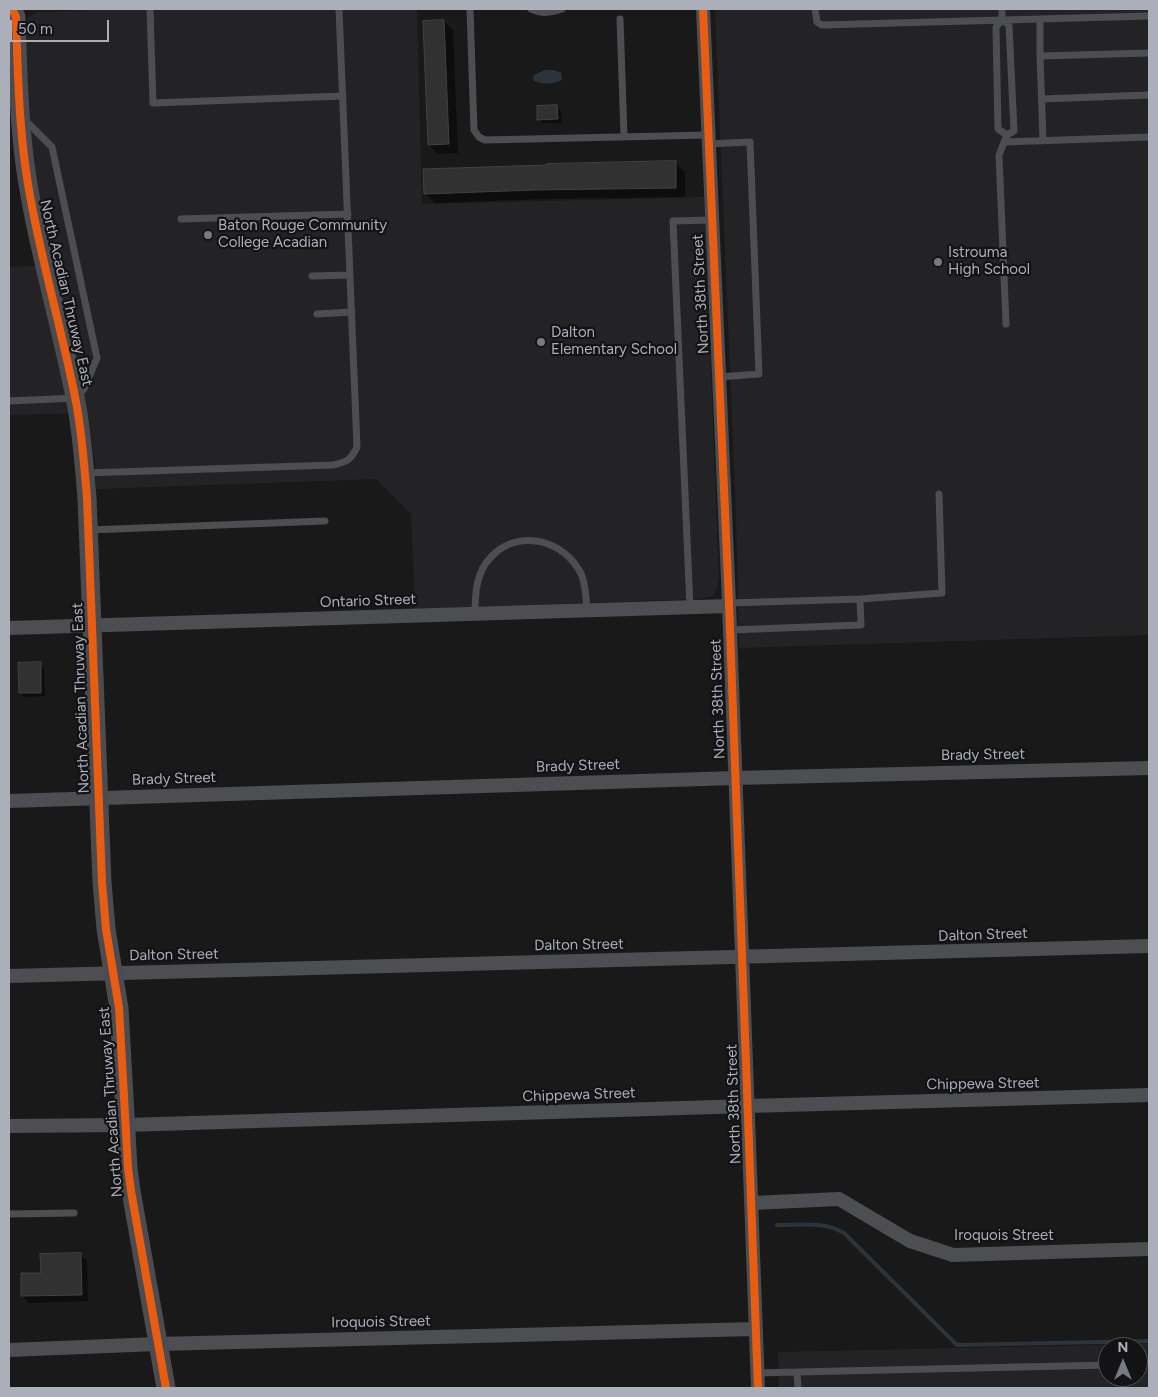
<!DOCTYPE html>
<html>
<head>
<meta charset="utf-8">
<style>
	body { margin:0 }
	#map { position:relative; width:1158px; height:1397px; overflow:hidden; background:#191919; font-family:Figtree,sans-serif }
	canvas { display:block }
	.frame { position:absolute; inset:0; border:10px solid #aaafba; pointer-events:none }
	.north { position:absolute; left:1098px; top:1337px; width:50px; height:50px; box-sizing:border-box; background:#131315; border:1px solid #4f5157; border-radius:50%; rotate:0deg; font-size:14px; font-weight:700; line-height:20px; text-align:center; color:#aaafba }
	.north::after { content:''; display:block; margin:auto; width:18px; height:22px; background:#777a82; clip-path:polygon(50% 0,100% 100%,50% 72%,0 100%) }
	.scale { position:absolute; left:10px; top:20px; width:99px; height:22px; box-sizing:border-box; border:2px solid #aaafba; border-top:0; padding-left:6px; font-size:15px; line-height:18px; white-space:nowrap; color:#aaafba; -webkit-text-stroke:4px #131315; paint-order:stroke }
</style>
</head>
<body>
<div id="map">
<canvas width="1158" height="1397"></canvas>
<div class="frame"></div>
<div class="north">N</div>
<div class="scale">50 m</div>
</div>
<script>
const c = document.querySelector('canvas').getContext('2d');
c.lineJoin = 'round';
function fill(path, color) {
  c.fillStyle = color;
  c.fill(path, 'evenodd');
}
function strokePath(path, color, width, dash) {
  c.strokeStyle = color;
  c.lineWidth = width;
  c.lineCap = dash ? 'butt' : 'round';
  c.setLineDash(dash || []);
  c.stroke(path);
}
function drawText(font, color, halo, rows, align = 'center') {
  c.font = font + ' Figtree,sans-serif';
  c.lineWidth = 4.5;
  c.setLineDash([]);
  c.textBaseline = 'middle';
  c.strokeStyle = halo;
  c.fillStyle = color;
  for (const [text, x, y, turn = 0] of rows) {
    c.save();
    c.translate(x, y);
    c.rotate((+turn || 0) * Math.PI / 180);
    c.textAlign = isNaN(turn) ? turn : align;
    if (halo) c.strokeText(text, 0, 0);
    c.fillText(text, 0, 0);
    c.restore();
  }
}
fill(new Path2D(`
	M113 9H417L422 204 704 197 719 577 717 588 713 595 710 597 698 599 415 609 411 514 376 479 96 489 95 463 88 413 9 415V267L55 265 34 170 29 133 25 23 30 16 38 12Z
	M715 9H1149V635L739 648 736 515Z
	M1149 1344V1388H779L778 1352ZM1108 1347H1138V1377H1108Z`), '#232325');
fill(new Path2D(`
	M545 70H554L562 73 561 75 562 80C553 84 541 85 533 80L534 75Z`), '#2c343b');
fill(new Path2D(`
	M444 21 453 30 458 153 438 154 429 145Z
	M557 107 561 111 562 123H543L539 119Z
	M675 163 685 172V197L544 199 435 203 425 194 548 166Z
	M40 663 44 668 45 696 24 697 20 693Z
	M80 1254 87 1261 88 1301 29 1303 22 1296 42 1274Z`), '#0007');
strokePath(new Path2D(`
	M777 1225C799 1225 825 1221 844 1233L957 1345 1149 1341`), '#2c343b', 4);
const building = new Path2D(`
	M444 20 449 144 428 145 423 21Z
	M557 105 558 119 537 120V106Z
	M676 161V188L534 190 424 194 423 169 547 165V164Z
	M41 662V693H19L18 663Z
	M81 1253 82 1295 21 1296V1273H41L40 1254Z`);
fill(building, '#313131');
strokePath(building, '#414245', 1);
strokePath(new Path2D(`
	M150 9 153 103 343 96
	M470 9 474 130 479 137 485 140 708 135
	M531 9C542 14 550 13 562 9
	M815 9 817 22 822 25 1149 16
	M1002 11V20L996 27 998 129 1007 135 1014 131 1009 25 1002 20
	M620 19 624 136
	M1040 19V56L1149 53
	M1040 56 1043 140
	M1042 99 1149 95
	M1004 142 1149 137
	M708 144 750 142 759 374 719 377
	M181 219 348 214
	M312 276 350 275
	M317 314 352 312
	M1006 324 999 155 1007 135
	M9 401 76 398 84 389 97 358 52 147 25 120
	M85 473 333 465C347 462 351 460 357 447L339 9
	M89 530 325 521
	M860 599 942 593 939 494
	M729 603 860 599 861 625 730 630
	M690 607 673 221 712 220
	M475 614C475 594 476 572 491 557 516 530 558 538 577 567 579 570 581 573 582 576 586 587 586 599 587 611
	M9 1214 74 1213
	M757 1373 797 1372
	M798 1388 797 1372 1108 1365`), '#4d4e52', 7);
strokePath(new Path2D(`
	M703 9 729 603 758 1388
	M9 628 729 606
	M9 801 735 778 1149 768
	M9 976 1149 946
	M9 1126 126 1125 748 1106 1149 1095
	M752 1203 839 1199 910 1241 953 1255 1149 1249
	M9 1350 158 1344 755 1329`), '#4d4e52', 14);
strokePath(new Path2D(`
	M12 9 16 17C18 79 19 140 31 201 43 267 62 331 75 397 82 430 84 464 87 498L102 882 106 929 119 1008 128 1168 131 1191 166 1388`), '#4c4c50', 19);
strokePath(new Path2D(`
	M12 9 16 17C18 79 19 140 31 201 43 267 62 331 75 397 82 430 84 464 87 498L102 882 106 929 119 1008 128 1168 131 1191 166 1388
	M703 9 729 603 758 1388`), '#e95d12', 8);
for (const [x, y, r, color] of [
	[208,235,5,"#777a82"],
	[938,262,5,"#777a82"],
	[541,342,5,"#777a82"]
]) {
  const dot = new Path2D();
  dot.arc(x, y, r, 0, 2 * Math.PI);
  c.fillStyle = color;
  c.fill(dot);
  strokePath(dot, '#131315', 2);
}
drawText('15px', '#aaafba', '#131315', [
	["Baton Rouge Community",218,226],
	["College Acadian",218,243],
	["Istrouma",948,253],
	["High School",948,270],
	["Dalton",551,333],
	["Elementary School",551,350]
], 'left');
drawText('15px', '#aaafba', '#131315', [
	["North Acadian Thruway East",66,293,77],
	["North 38th Street",701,294,-93],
	["Ontario Street",368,601,-2],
	["North Acadian Thruway East",81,698,-92],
	["North 38th Street",718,699,-92],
	["Brady Street",983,755,-1],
	["Brady Street",578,766,-2],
	["Brady Street",174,779,-2],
	["Dalton Street",983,935,-2],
	["Dalton Street",579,945,-1],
	["Dalton Street",174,955,-1],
	["Chippewa Street",983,1084,-1],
	["Chippewa Street",579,1095,-2],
	["North Acadian Thruway East",111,1102,-94],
	["North 38th Street",734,1104,-92],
	["Iroquois Street",1004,1236],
	["Iroquois Street",381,1322,-1]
]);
</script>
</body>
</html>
